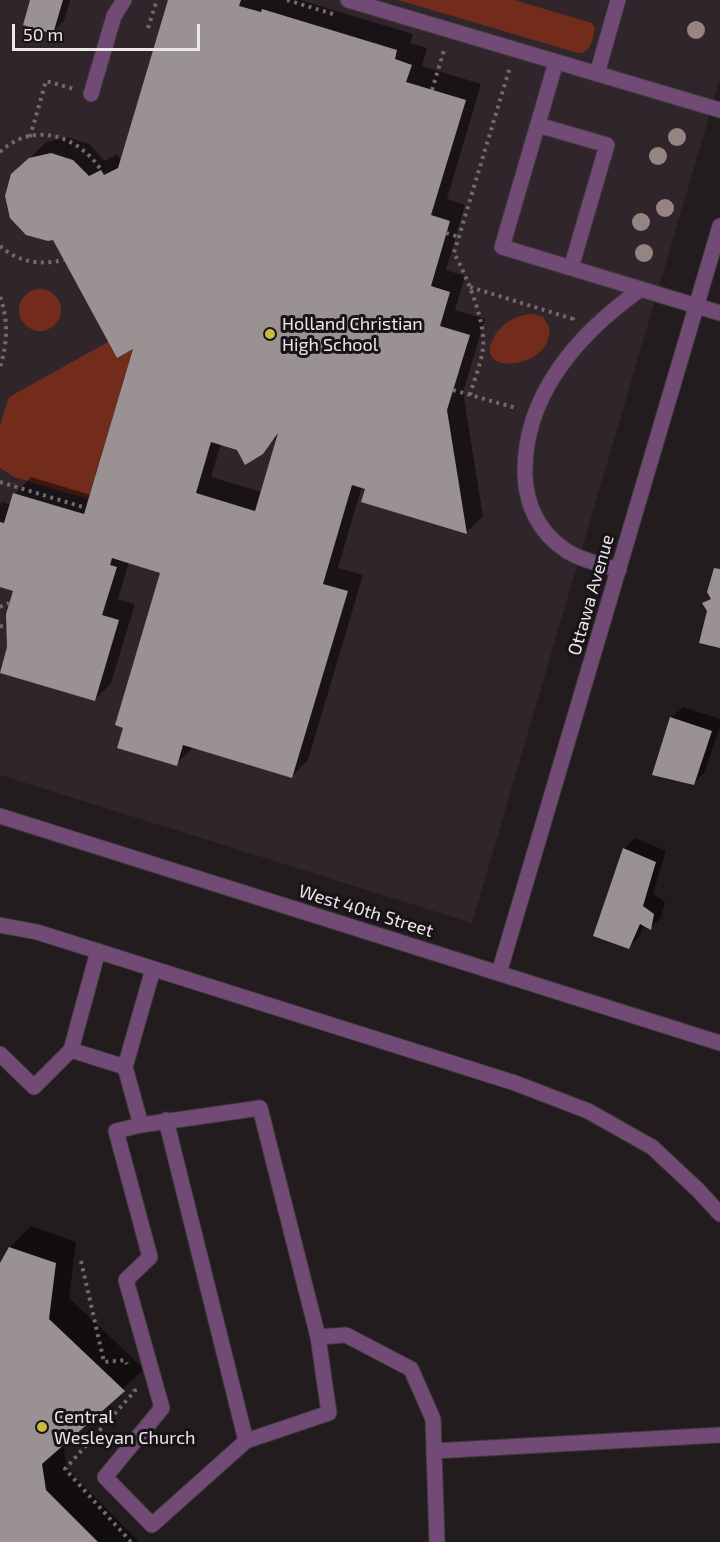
<!DOCTYPE html>
<html>
<head>
<meta charset="utf-8">
<style>
	body { margin:0 }
	#map { position:relative; width:720px; height:1542px; overflow:hidden; background:#221c1f; font-family:"Exo 2",sans-serif }
	canvas { display:block }
	.scale { position:absolute; left:12px; top:24px; width:188px; height:27px; box-sizing:border-box; border:3px solid #ebe7e9; border-top:0; padding-left:8px; font-size:18px; line-height:21px; white-space:nowrap; color:#ebe7e9; -webkit-text-stroke:4px #181316; paint-order:stroke }
</style>
</head>
<body>
<div id="map">
<canvas width="720" height="1542"></canvas>
<div class="scale">50 m</div>
</div>
<script>
const c = document.querySelector('canvas').getContext('2d');
c.lineJoin = 'round';
function fill(path, color) {
  c.fillStyle = color;
  c.fill(path, 'evenodd');
}
function strokePath(path, color, width, dash) {
  c.strokeStyle = color;
  c.lineWidth = width;
  c.lineCap = dash ? 'butt' : 'round';
  c.setLineDash(dash || []);
  c.stroke(path);
}
function drawText(font, color, halo, rows, align = 'center') {
  c.font = font + ' "Exo 2",sans-serif';
  c.lineWidth = 6;
  c.setLineDash([]);
  c.textBaseline = 'middle';
  c.strokeStyle = halo;
  c.fillStyle = color;
  for (const [text, x, y, turn = 0] of rows) {
    c.save();
    c.translate(x, y);
    c.rotate((+turn || 0) * Math.PI / 180);
    c.textAlign = isNaN(turn) ? turn : align;
    if (halo) c.strokeText(text, 0, 0);
    c.fillText(text, 0, 0);
    c.restore();
  }
}
fill(new Path2D(`
	M0 0H720V79L472 923 0 775Z`), '#30252b');
fill(new Path2D(`
	M398 0H514L592 23 595 29C592 40 591 53 578 53Z
	M19 310a21 21 0 1 1 42 0a21 21 0 1 1-42 0Z
	M533 314 543 317 549 326C556 371 464 379 497 332 506 321 519 314 533 314Z
	M108 342 117 358 133 349 88 499 14 477 0 468V425L9 397Z`), '#732b1c');
fill(new Path2D(`
	M32 0H70L64 21 53 32Z
	M170 0H300L413 34 410 43 427 48 422 66 481 84 447 199 465 205 446 270 465 276 455 310 485 319 463 392 483 516 467 532 362 486 338 568 363 575 308 760 292 776 193 748 176 764 162 572 129 562 118 599 135 604 111 683 95 700 8 647 15 590 0 586V504L2 502 11 505 15 494 31 477 91 495 135 346 54 238 13 175 46 142 68 137 89 144 105 161 117 154 122 162ZM279 435 262 492 211 477 221 444 238 449 262 452Z
	M683 707 720 719V727L704 773 693 784 671 718Z
	M635 838 666 851 653 894 665 902 661 918 650 928 644 925 640 936 629 947 624 849Z
	M31 1226 76 1242 69 1298 144 1369 63 1444 67 1469 139 1542H0V1267L10 1247Z`), '#0007');
fill(new Path2D(`
	M30 0H63L53 34 23 25Z
	M168 0H241L239 6 261 12 262 9 397 50 395 59 412 65 406 82 466 100 431 215 450 221 431 286 450 292 440 326 470 335 447 410 467 534 361 502 365 489 352 485 323 584 348 591 292 778 183 745 177 766 117 748 123 728 115 725 160 573 112 558 110 565 117 567 102 615 119 620 95 701 0 673 7 647 6 614 13 591 0 587V522L4 523 13 493 84 514 133 349 117 358 53 240 48 241 26 235 10 218 5 196 11 174 29 158 51 153 73 160 89 176 101 170 104 175 118 168ZM278 433 255 511 196 493 211 442 237 450 245 465 263 454Z
	M714 568 720 569V648L699 643 707 611 702 603 711 599 707 592Z
	M670 717 712 731 694 785 652 775Z
	M623 848 656 862 643 906 654 914 651 930 640 924 629 949 593 936Z
	M9 1247 56 1263 49 1319 125 1391 42 1464 46 1490 98 1542H0V1263Z`), '#9a9192');
const minor = new Path2D(`
	M348 0 720 110
	M556 62 502 247 720 313
	M597 74 618 0
	M91 94 114 16 124 0
	M538 125 607 145 571 268
	M619 570C601 564 579 560 564 549 539 532 526 505 525 475 523 395 579 333 641 289
	M0 816 720 1043
	M0 925 37 932 515 1083 588 1111 652 1147 698 1190 720 1214
	M499 973 720 226
	M71 1050 98 951
	M0 1054 34 1087 71 1050 125 1067 141 1125 260 1108 318 1337 346 1335 411 1369 433 1419 437 1542
	M125 1067 153 969
	M141 1125 116 1131 150 1257 126 1280 162 1408 105 1477 152 1525 246 1441 166 1120
	M246 1441 329 1413 318 1337
	M434 1451 720 1435`);
strokePath(minor, '#3e383b', 17);
strokePath(new Path2D(`
	M287 0 333 14
	M148 28 157 0
	M432 90 445 47
	M30 137 46 81 74 89
	M0 152C33 121 78 135 101 170
	M446 233 459 237
	M0 246C19 263 40 265 64 260
	M470 287 573 319 572 320
	M0 297C9 321 7 344 0 368
	M453 390 516 408
	M470 395C474 380 481 364 483 348 486 322 467 277 454 253L510 67
	M0 482 86 508
	M0 607 9 603
	M0 626 6 627
	M81 1261 104 1362 125 1360 127 1364
	M131 1542 65 1469 135 1391 134 1388`), '#706b6e', 4, [3, 4.5]);
strokePath(minor, '#714b75', 15);
c.fillStyle = '#968483';
for (const [x, y] of [
	[696,30],
	[677,137],
	[658,156],
	[665,208],
	[641,222],
	[644,253]
]) {
  c.beginPath();
  c.arc(x, y, 9, 0, 2 * Math.PI);
  c.fill();
}
for (const [x, y, r, color] of [
	[270,334,6,"#c8bb3b"],
	[42,1427,6,"#c8bb3b"]
]) {
  const dot = new Path2D();
  dot.arc(x, y, r, 0, 2 * Math.PI);
  c.fillStyle = color;
  c.fill(dot);
  strokePath(dot, '#181316', 2);
}
drawText('18px', '#ebe7e9', '#181316', [
	["Holland Christian",282,324],
	["High School",282,345],
	["Central",54,1417],
	["Wesleyan Church",54,1438]
], 'left');
drawText('18px', '#ebe7e9', '#181316', [
	["Ottawa Avenue",591,595,-74],
	["West 40th Street",366,911,17]
]);
</script>
</body>
</html>
